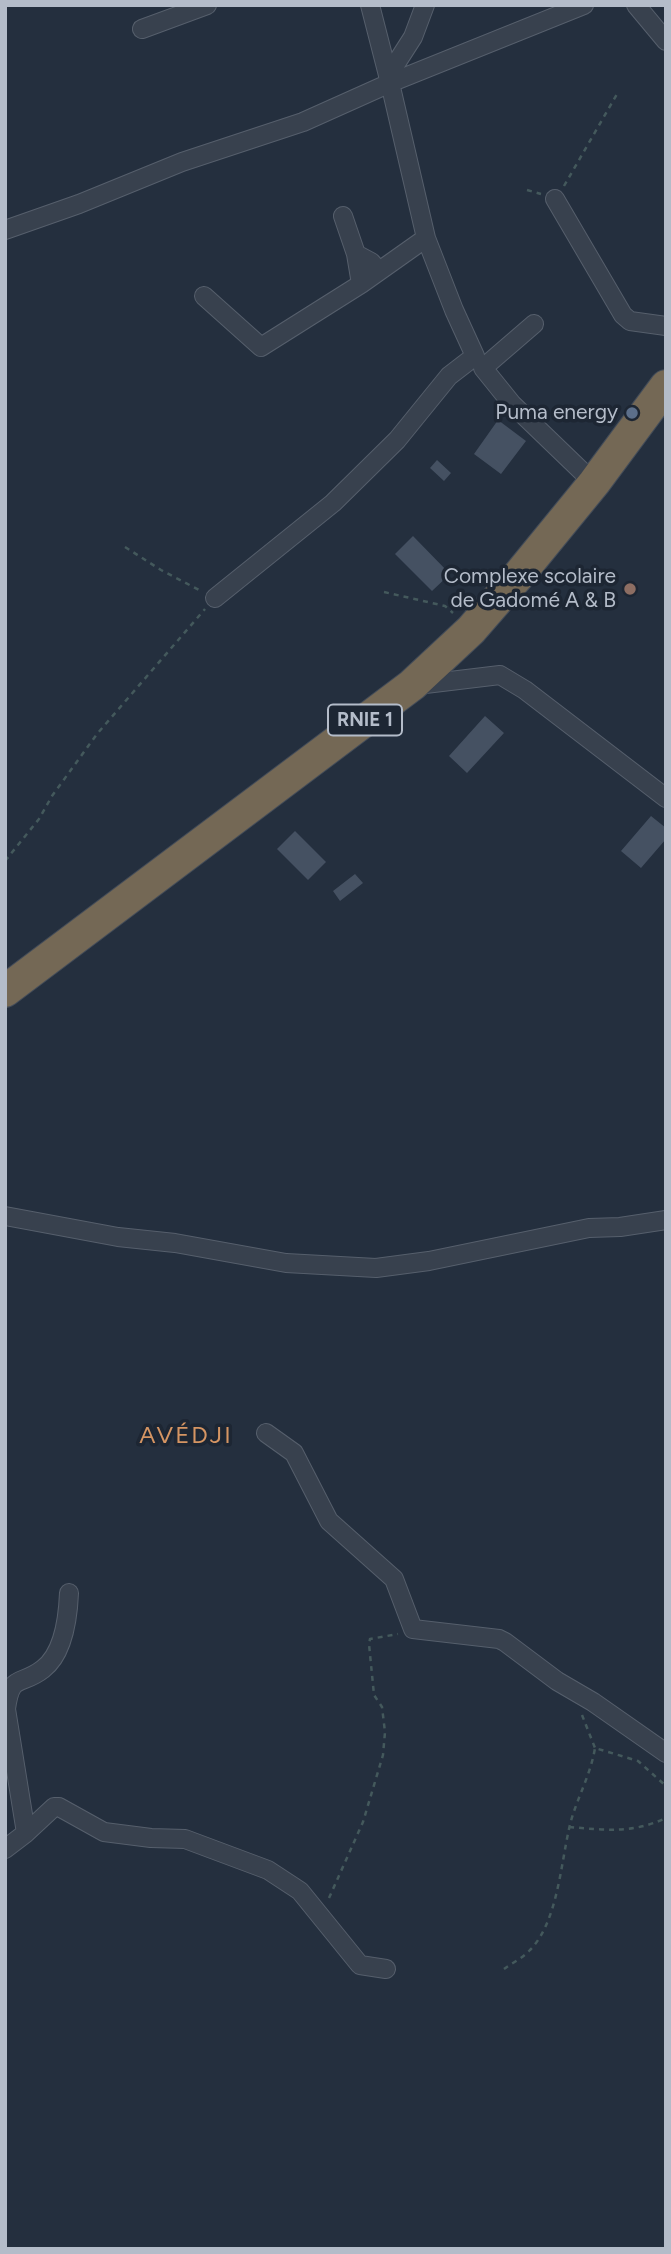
<!DOCTYPE html>
<html>
<head>
<meta charset="utf-8">
<style>
	body { margin:0 }
	#map { position:relative; width:671px; height:2254px; overflow:hidden; background:#242f3e; font-family:Figtree,sans-serif }
	canvas { display:block }
	.frame { position:absolute; inset:0; border:7px solid #b4bcc9; pointer-events:none }
</style>
</head>
<body>
<div id="map">
<canvas width="671" height="2254"></canvas>
<div class="frame"></div>
</div>
<script>
const c = document.querySelector('canvas').getContext('2d');
c.lineJoin = 'round';
function fill(path, color) {
  c.fillStyle = color;
  c.fill(path, 'evenodd');
}
function strokePath(path, color, width, dash) {
  c.strokeStyle = color;
  c.lineWidth = width;
  c.lineCap = dash ? 'butt' : 'round';
  c.setLineDash(dash || []);
  c.stroke(path);
}
function drawText(font, color, halo, rows, align = 'center') {
  c.font = font + ' Figtree,sans-serif';
  c.lineWidth = 7;
  c.setLineDash([]);
  c.textBaseline = 'middle';
  c.strokeStyle = halo;
  c.fillStyle = color;
  for (const [text, x, y, turn = 0] of rows) {
    c.save();
    c.translate(x, y);
    c.rotate((+turn || 0) * Math.PI / 180);
    c.textAlign = isNaN(turn) ? turn : align;
    if (halo) c.strokeText(text, 0, 0);
    c.fillText(text, 0, 0);
    c.restore();
  }
}
fill(new Path2D(`
	M498 420 526 441 501 474 474 454Z
	M437 460 451 473 444 481 430 468Z
	M413 536 450 574 432 591 395 554Z
	M485 716 504 733 467 773 449 756Z
	M651 816 666 828V839L641 868 621 851Z
	M295 831 326 862 308 880 277 849Z
	M355 874 363 883 340 901 333 891Z`), '#455162');
const street = new Path2D(`
	M370 5 390 83 584 5
	M636 5 666 41
	M142 29 207 5
	M388 76 413 37 425 5
	M555 199 623 315 630 321 666 326
	M343 216 356 254
	M5 230 79 204 182 162 303 122 390 83 426 238 361 284
	M204 296 261 347 361 284 356 254 371 262 379 271
	M534 324 483 368 512 404 594 483
	M215 598 333 503 397 440 449 376 475 356 454 310 426 238
	M417 685 500 675 525 690 666 798
	M5 1216 118 1237 175 1243 286 1263 376 1268 429 1261 589 1228 620 1227 666 1220
	M266 1433 294 1453 329 1521 394 1579 413 1629 499 1639 505 1642 557 1681 593 1702 666 1753
	M69 1593C68 1617 64 1653 43 1669 20 1687 11 1672 6 1709L26 1833 54 1807H59L104 1832 151 1838 185 1839 268 1870 300 1891 360 1965 386 1969
	M5 1849 26 1833`);
const highway = new Path2D(`
	M5 991 412 685 471 630 518 576 594 483 666 386`);
strokePath(street, '#565f6c', 20);
strokePath(highway, '#434c59', 34);
strokePath(new Path2D(`
	M564 186 617 94
	M527 190 541 194
	M125 547 161 570 201 591
	M384 592 445 606 453 613
	M5 861 39 819 52 796 97 734 205 609
	M582 1715 595 1748
	M569 1827C606 1830 631 1834 666 1818
	M329 1898 363 1822 383 1755 385 1732 382 1707 374 1695 369 1644 370 1639 398 1634
	M504 1969C512 1963 523 1958 530 1950 557 1923 561 1864 569 1829 575 1801 590 1778 595 1748L638 1761 666 1786`), '#44595c', 2.5, [5, 5]);
strokePath(street, '#38414e', 18);
strokePath(highway, '#746855', 32);
for (const [x, y, r, color] of [
	[632,413,7,"#5c6f8a"],
	[630,589,7,"#8d6e63"]
]) {
  const dot = new Path2D();
  dot.arc(x, y, r, 0, 2 * Math.PI);
  c.fillStyle = color;
  c.fill(dot);
  strokePath(dot, '#1d2633', 2.5);
}
for (const [x, y, w] of [
	[365,720,74]
]) {
  const box = new Path2D();
  box.roundRect(x - w / 2, y - 15.5, w, 31, 5);
  c.fillStyle = '#1d2633';
  c.fill(box);
  strokePath(box, '#b4bcc9', 2);
}
drawText('bold 19px', '#b4bcc9', null, [
	["RNIE 1",365,720]
]);
drawText('21px', '#b4bcc9', '#1d2633', [
	["Puma energy",618,413],
	["Complexe scolaire",616,577],
	["de Gadomé A & B",616,601]
], 'right');
c.letterSpacing = '2px';
drawText('24px', '#d59563', '#1d2633', [
	["AVÉDJI",186,1436]
]);
c.letterSpacing = '0px';
</script>
</body>
</html>
